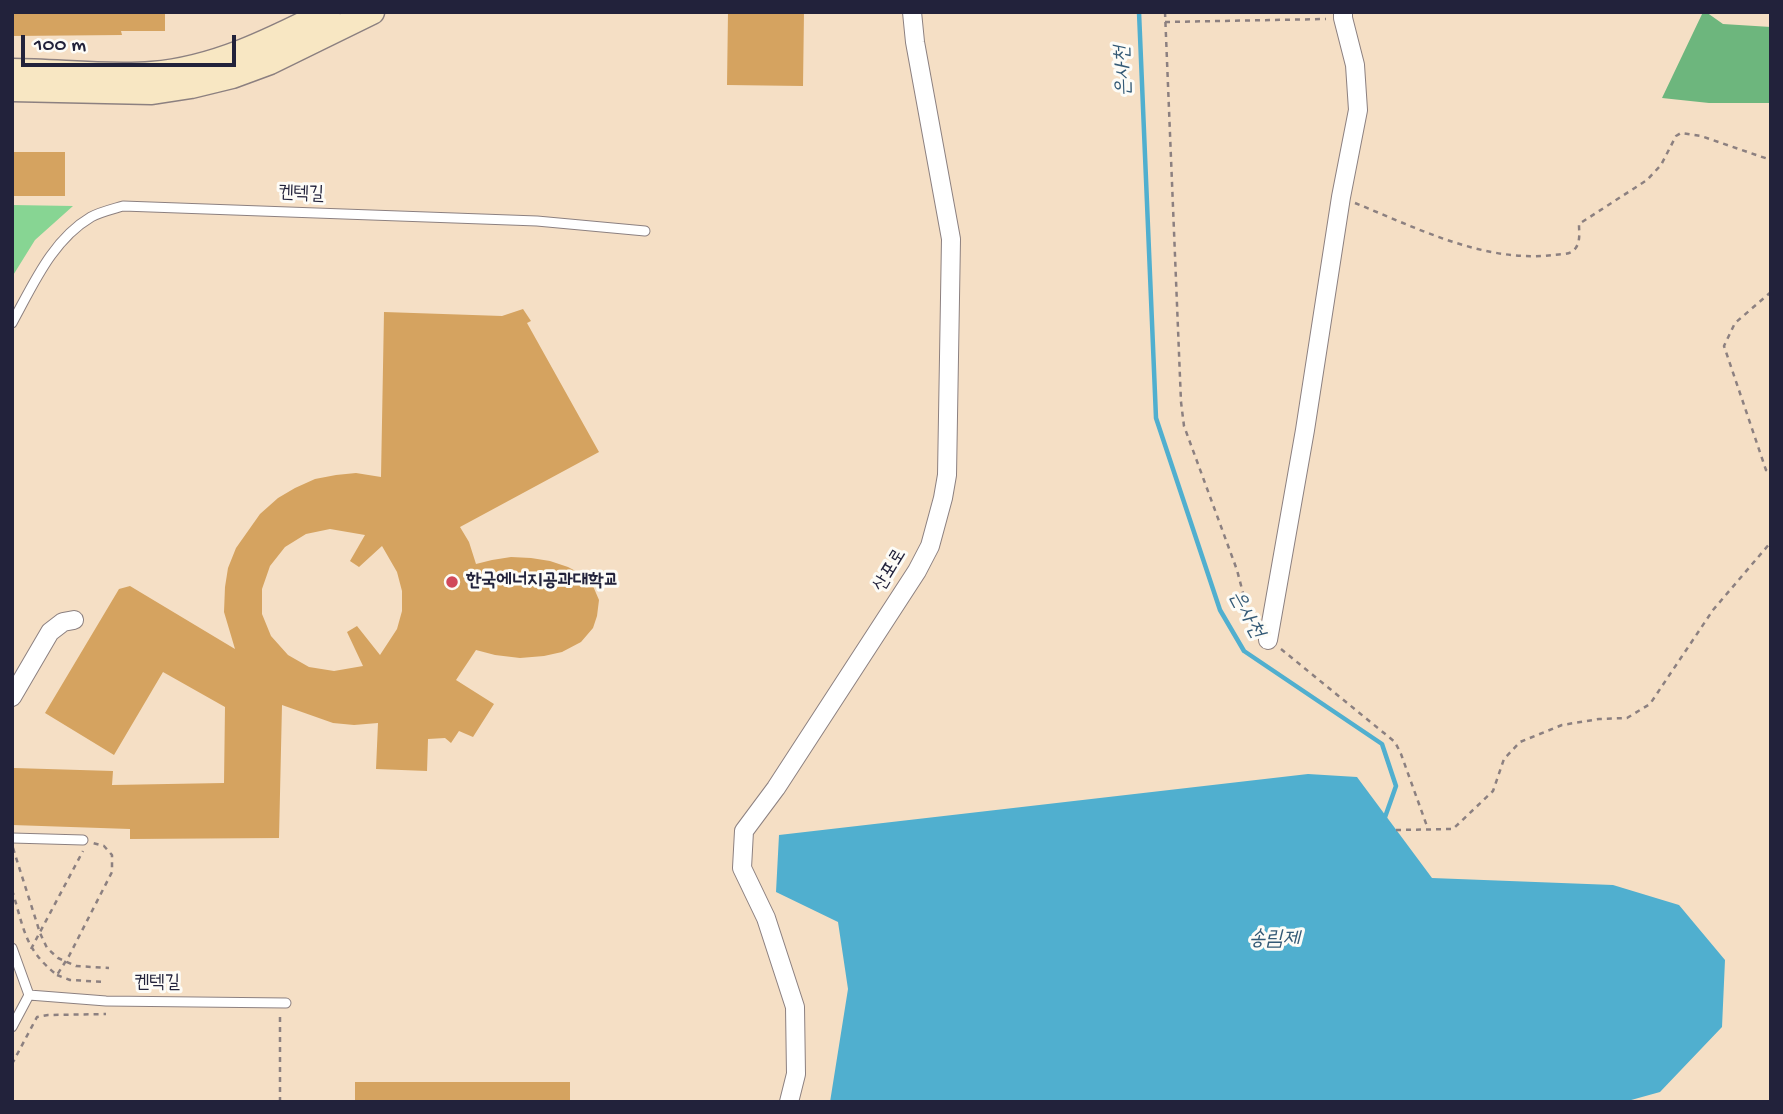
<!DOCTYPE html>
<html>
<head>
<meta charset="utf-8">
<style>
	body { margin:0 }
	#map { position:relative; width:1783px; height:1114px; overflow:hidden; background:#f5dfc5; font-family:"Gochi Hand",sans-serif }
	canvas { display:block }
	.frame { position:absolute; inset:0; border:14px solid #22223b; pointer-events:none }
	.scale { position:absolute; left:21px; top:35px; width:215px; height:32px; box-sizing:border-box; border:4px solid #22223b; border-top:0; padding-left:9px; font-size:21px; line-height:24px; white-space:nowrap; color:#22223b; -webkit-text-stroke:5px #fdfcf7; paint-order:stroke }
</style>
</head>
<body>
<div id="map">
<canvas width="1783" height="1114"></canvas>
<div class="frame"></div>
<div class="scale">100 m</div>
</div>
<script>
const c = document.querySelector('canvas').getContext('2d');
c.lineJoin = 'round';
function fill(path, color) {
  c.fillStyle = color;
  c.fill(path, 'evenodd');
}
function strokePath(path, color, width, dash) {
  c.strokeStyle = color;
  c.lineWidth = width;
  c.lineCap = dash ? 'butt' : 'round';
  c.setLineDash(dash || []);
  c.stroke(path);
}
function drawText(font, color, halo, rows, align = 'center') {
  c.font = font + ' "Gochi Hand","Poor Story",sans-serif';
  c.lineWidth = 6;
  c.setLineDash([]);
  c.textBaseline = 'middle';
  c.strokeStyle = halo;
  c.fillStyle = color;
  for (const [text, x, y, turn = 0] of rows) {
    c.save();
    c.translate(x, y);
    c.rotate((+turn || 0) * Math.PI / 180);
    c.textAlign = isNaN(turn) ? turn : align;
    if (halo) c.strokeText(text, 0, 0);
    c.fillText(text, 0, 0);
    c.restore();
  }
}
fill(new Path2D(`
	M12 205 73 206 35 240 12 277Z`), '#87d593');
fill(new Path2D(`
	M1703 12H1706L1723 24 1771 27V103H1709L1662 98Z`), '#6db67d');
fill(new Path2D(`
	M1308 774 1357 777 1432 878 1613 885 1679 905 1725 960 1722 1027 1660 1092 1624 1102H830L848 989 838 922 776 892 779 835Z`), '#50afcf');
strokePath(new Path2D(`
	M1139 12 1156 418 1220 610 1244 651 1382 744 1396 786 1384 820`), '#50afcf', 4.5);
fill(new Path2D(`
	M12 12H165V31H121L122 35 12 36Z
	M728 12H804L803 86 727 85Z
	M12 152H65V196H12Z
	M523 309 531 321 527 323 599 452 460 527 469 542 476 564 492 560 511 557 531 558 550 561 568 567 583 575 593 586 599 600 597 616 593 628 581 642 562 652 544 656 520 658 495 655 476 650 456 680 494 704 473 737 459 731 451 743 445 738 428 739 427 771 376 769 378 723 354 725 333 723 282 705 279 838 130 839V829L12 825 14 768 113 771 112 785 224 783 225 707 163 672 114 755 45 713 119 589 130 586 235 649 224 612 225 587 228 568 236 548 260 514 278 498 295 488 315 479 336 475 356 473 381 477 384 312 502 316ZM330 529 365 535 350 561 359 567 382 546 397 572 402 591V611L397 629 380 655 357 626 347 632 363 666 334 671 309 667 288 655 271 636 262 614V589L270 566 285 547 306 534Z
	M355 1082H570V1102H355Z`), '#d5a360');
const lane = new Path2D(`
	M12 323C33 285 52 240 91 217 100 212 113 209 123 206L537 221 645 231
	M12 838 83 840
	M12 948 29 995
	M12 1027 29 995 106 1001 286 1003`);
const street = new Path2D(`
	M1268 640 1305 430 1341 197 1358 110 1355 65 1343 18V12
	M12 697 50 632 63 622 74 620
	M789 1102 796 1074 795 1007 766 918 742 868 744 831 776 788 917 571 930 546 943 498 947 475 951 239 915 42 912 12`);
const secondary = new Path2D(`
	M12 71C57 71 107 78 152 74 215 69 272 40 328 12
	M12 89 152 92 191 86 232 76 270 62 372 12`);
strokePath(lane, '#8c8080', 11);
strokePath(street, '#8c8080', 20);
strokePath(secondary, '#8c8080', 27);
strokePath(new Path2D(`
	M1165 12 1181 402 1184 426 1237 570 1249 616 1254 622
	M1165 22 1326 19
	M1355 203C1417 228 1484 263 1553 255 1560 254 1569 255 1574 250 1581 243 1579 233 1579 224L1647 180 1661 165 1676 136 1681 133 1701 136 1771 160
	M1771 292 1735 323 1724 346 1766 470 1771 474
	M1281 649 1395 742 1401 754 1428 829
	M1396 830 1453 829 1493 791 1504 759 1520 742 1562 725 1599 719 1627 718 1650 704 1713 610 1771 542
	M13 848 40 933 47 948 58 958 76 966 109 968
	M12 890C24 928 24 949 57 975L69 956 112 872V855L104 846 93 843
	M31 949 83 851
	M57 975 70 980 106 982
	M12 1064 37 1017 48 1015 106 1014
	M280 1102V1014`), '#8c8080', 2.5, [5, 5]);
strokePath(lane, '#fff', 9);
strokePath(street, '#fff', 18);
strokePath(secondary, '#f8e7c3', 24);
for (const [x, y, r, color] of [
	[452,582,7,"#d1495b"]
]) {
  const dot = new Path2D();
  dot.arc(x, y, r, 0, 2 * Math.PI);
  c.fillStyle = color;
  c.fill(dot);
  strokePath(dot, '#fdfcf7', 2.5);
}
drawText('19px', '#22223b', '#fdfcf7', [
	["켄텍길",301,195,2],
	["산포로",891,571,-59],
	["켄텍길",157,984]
]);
drawText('bold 19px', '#22223b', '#fdfcf7', [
	["한국에너지공과대학교",466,582]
], 'left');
drawText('italic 21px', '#345a76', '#fdfcf7', [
	["은사천",1125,71,-92],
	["은사천",1245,615,61],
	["송림제",1274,941]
]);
</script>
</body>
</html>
